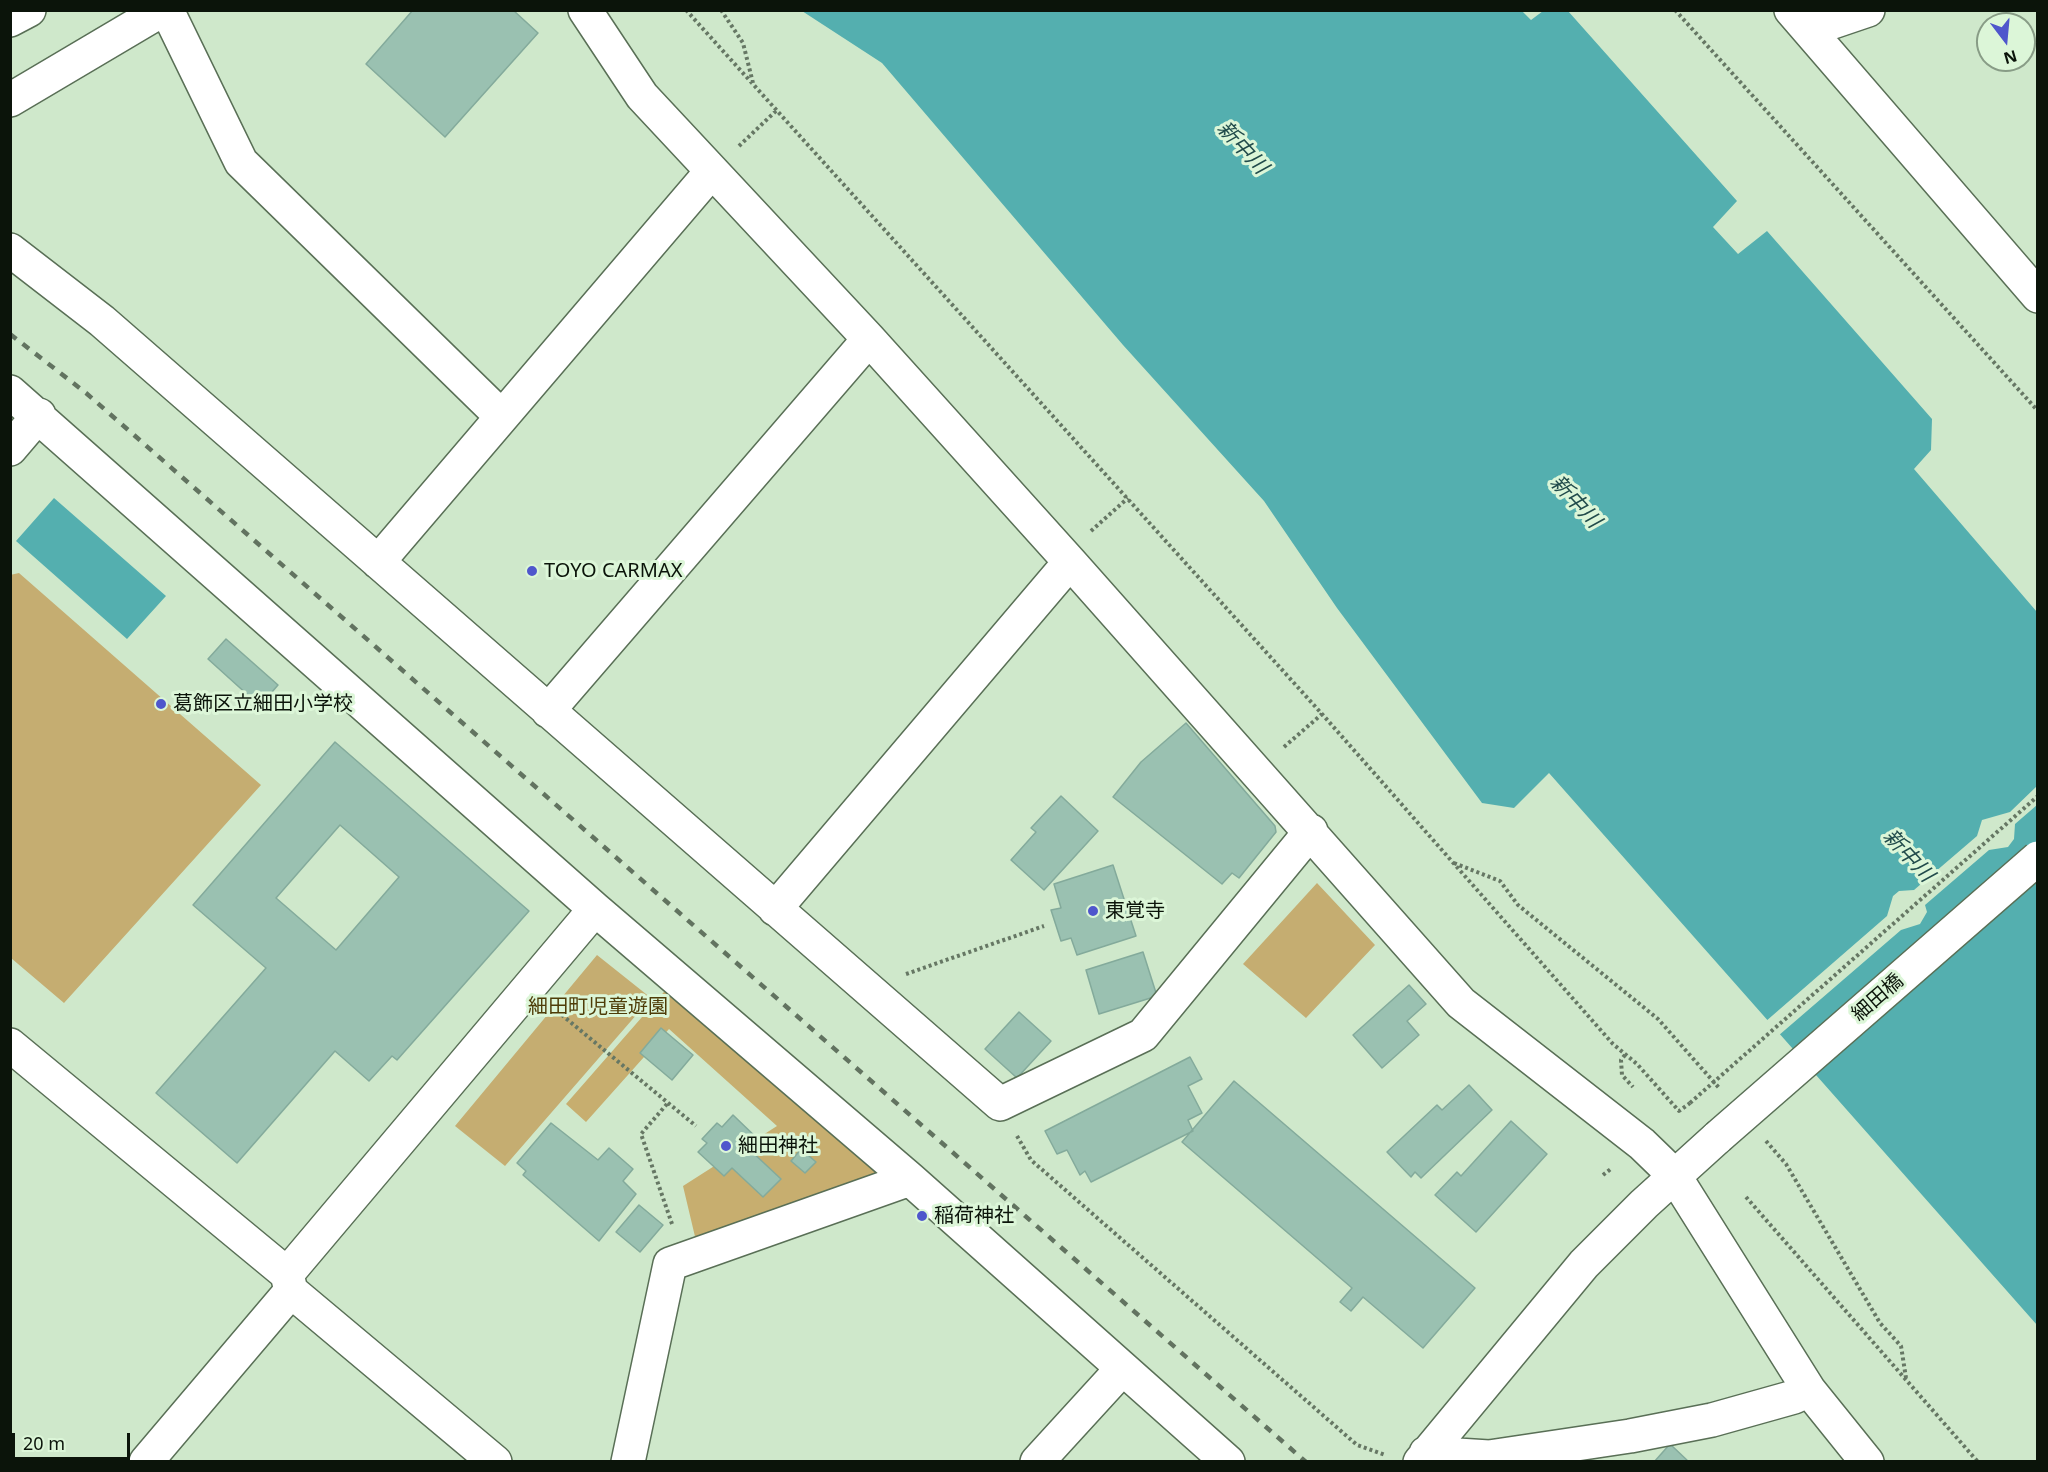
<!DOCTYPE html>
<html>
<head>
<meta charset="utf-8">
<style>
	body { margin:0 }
	#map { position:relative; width:2048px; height:1472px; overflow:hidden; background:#cfe8cb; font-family:"Noto Sans",sans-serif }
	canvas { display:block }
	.frame { position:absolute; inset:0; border:12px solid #0b140a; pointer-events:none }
	.north { position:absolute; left:1976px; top:12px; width:60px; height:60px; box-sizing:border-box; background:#dcf6d8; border:2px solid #889c86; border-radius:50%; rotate:164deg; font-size:16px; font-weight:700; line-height:24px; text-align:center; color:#0b140a }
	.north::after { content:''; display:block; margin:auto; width:21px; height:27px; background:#4f56cc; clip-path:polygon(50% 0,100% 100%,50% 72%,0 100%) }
	.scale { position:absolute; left:12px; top:1433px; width:118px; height:27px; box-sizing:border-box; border:3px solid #0b140a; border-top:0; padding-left:8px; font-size:18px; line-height:21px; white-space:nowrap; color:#0b140a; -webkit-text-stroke:4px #dcf6d8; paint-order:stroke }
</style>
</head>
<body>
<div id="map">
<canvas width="2048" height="1472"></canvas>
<div class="frame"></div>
<div class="north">N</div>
<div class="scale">20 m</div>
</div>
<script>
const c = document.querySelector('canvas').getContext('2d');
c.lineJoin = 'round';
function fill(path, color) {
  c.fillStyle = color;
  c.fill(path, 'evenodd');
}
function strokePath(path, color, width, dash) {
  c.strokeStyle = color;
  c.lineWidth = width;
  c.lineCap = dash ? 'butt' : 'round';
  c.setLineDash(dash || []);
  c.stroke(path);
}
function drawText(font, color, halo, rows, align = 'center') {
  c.font = font + ' "Noto Sans","Noto Sans JP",sans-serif';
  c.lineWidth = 6;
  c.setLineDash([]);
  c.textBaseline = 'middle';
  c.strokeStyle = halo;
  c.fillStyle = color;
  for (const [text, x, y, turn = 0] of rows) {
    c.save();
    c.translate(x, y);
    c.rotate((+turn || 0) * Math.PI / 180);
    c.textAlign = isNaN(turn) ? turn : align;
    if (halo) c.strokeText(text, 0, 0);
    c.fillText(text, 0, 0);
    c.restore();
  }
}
fill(new Path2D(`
	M19 573 261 785 64 1003 11 958 10 575Z
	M1317 883 1375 945 1306 1018 1243 964Z
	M597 955 651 998 505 1166 455 1126Z`), '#c5ad71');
fill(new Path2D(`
	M670 985 897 1177 697 1245 683 1186 777 1126 669 1029 586 1122 566 1104Z`), '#c7ae6f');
fill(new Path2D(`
	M1521 10 1531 20 1543 11H1568L1737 201 1713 227 1738 254 1767 231 1932 419 1931 450 1914 469 2037 612V1325L1549 773 1514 808 1482 803 1337 608 1264 501 1123 345 882 63 802 11Z
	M54 498 166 596 127 639 16 541Z`), '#54afaf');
fill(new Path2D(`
	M2037 786V805L2015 824 2014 839 2008 847 1989 850 1925 905 1927 912 1920 924 1901 930 1778 1036 1765 1022 1887 916 1893 896 1899 891 1914 890 1977 836 1982 820 2010 812Z`), '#cfe8cb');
const building = new Path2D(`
	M413 10H513L538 33 445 137 366 64Z
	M226 639 278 685 260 706 208 659Z
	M1186 723 1275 826 1276 832 1239 878 1232 873 1222 884 1113 797 1141 762Z
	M335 742 529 911 397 1060 392 1056 369 1081 335 1051 237 1163 156 1093 266 968 193 905ZM340 825 399 877 336 950 276 898Z
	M1061 796 1098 831 1044 890 1011 860 1036 832 1031 828Z
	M1113 865 1136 936 1077 955 1071 938 1061 941 1051 910 1061 908 1054 884Z
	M1143 952 1157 996 1099 1014 1086 970Z
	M1409 985 1426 1004 1407 1021 1419 1035 1382 1068 1353 1035Z
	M1019 1012 1051 1041 1017 1078 985 1049Z
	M661 1028 693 1055 672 1080 640 1053Z
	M1190 1057 1202 1079 1188 1086 1202 1113 1188 1120 1193 1131 1091 1182 1085 1171 1080 1175 1067 1150 1057 1154 1045 1131Z
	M1234 1081 1475 1288 1423 1348 1363 1297 1351 1311 1340 1302 1352 1288 1182 1142Z
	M1469 1085 1492 1110 1421 1178 1415 1172 1411 1177 1387 1152 1437 1105 1442 1110Z
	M733 1115 760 1141 750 1150 781 1179 763 1197 732 1168 724 1176 698 1152 707 1143 702 1139 717 1123 722 1127Z
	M1511 1121 1547 1154 1476 1232 1435 1195 1457 1172 1461 1176Z
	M551 1123 598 1160 609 1148 633 1169 623 1181 636 1194 599 1241 523 1175 526 1171 517 1163Z
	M801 1149 816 1162 805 1173 791 1161Z
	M639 1205 663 1225 640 1252 616 1232Z
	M1670 1444 1689 1462H1654Z`);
fill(building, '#9ac1b1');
strokePath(building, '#83aa9b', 1.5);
const minor = new Path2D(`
	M167 10 241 162 502 417
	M585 10 642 96 869 339 1070 562 1461 1003 1642 1144 1674 1175 1809 1390 1867 1462
	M1791 10 2038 296
	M10 20 29 10
	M1809 30 1868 10
	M10 100 162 10
	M10 250 102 321 1000 1104 1143 1035 1311 831
	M10 392 595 909 910 1179 1228 1462
	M10 449 39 415
	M378 562 712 171
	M548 711 869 339
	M775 909 1070 562
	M10 1045 287 1274 595 909
	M291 1291 495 1462
	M1426 1453 1489 1457 1630 1436 1712 1420 1794 1397 1809 1390
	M146 1462 291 1291 287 1274
	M628 1462 670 1264 910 1179
	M1037 1462 1122 1369
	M1420 1462 1584 1264 1644 1204 1718 1137`);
strokePath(minor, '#596f56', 36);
strokePath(new Path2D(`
	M686 10 1322 714 1613 1044 1637 1064 1679 1111 1690 1103
	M721 10 743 43 753 83
	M1675 10 2038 411
	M739 146 778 109
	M1091 531 1128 498
	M1284 747 1322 714
	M1454 863 1500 881 1518 905 1658 1019 1720 1089
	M906 974 1044 926
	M557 1011 696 1126
	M1625 1055 1621 1060 1622 1075 1633 1087
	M667 1104 641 1134 672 1224
	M1017 1136 1031 1160 1357 1445 1385 1455
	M1766 1141 1786 1164 1880 1323 1901 1346 1906 1378
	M1603 1175 1612 1168
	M1746 1197 1978 1462`), '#667764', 4, [3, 3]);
strokePath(minor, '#fff', 33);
strokePath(new Path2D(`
	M10 334 86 393 1306 1462`), '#627360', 4.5, [8, 8]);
const minorBridge = new Path2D(`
	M1718 1137 2038 858`);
strokePath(minorBridge, '#596f56', 36, []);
strokePath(new Path2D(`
	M1690 1103 2038 796`), '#667764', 4, [3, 3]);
strokePath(minorBridge, '#fff', 33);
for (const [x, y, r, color] of [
	[532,571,6,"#4f56cc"],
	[161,704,6,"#4f56cc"],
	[1093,911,6,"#4f56cc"],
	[726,1146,6,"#4f56cc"],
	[922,1216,6,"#4f56cc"]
]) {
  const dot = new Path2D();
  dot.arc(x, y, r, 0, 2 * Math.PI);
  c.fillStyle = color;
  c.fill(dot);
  strokePath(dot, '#dcf6d8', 2);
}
drawText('20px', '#0b140a', '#dcf6d8', [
	["TOYO CARMAX",544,571],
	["葛飾区立細田小学校",173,704],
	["東覚寺",1105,911],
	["細田神社",738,1146],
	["稲荷神社",934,1216]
], 'left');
drawText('20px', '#0b140a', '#dcf6d8', [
	["細田橋",1878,998,-41]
]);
drawText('20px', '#4e3c08', '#dcf6d8', [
	["細田町児童遊園",598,1007]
]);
drawText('italic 21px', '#214b4b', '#dcf6d8', [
	["新中川",1242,148,47],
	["新中川",1575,502,47],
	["新中川",1908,856,47]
]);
</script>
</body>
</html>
